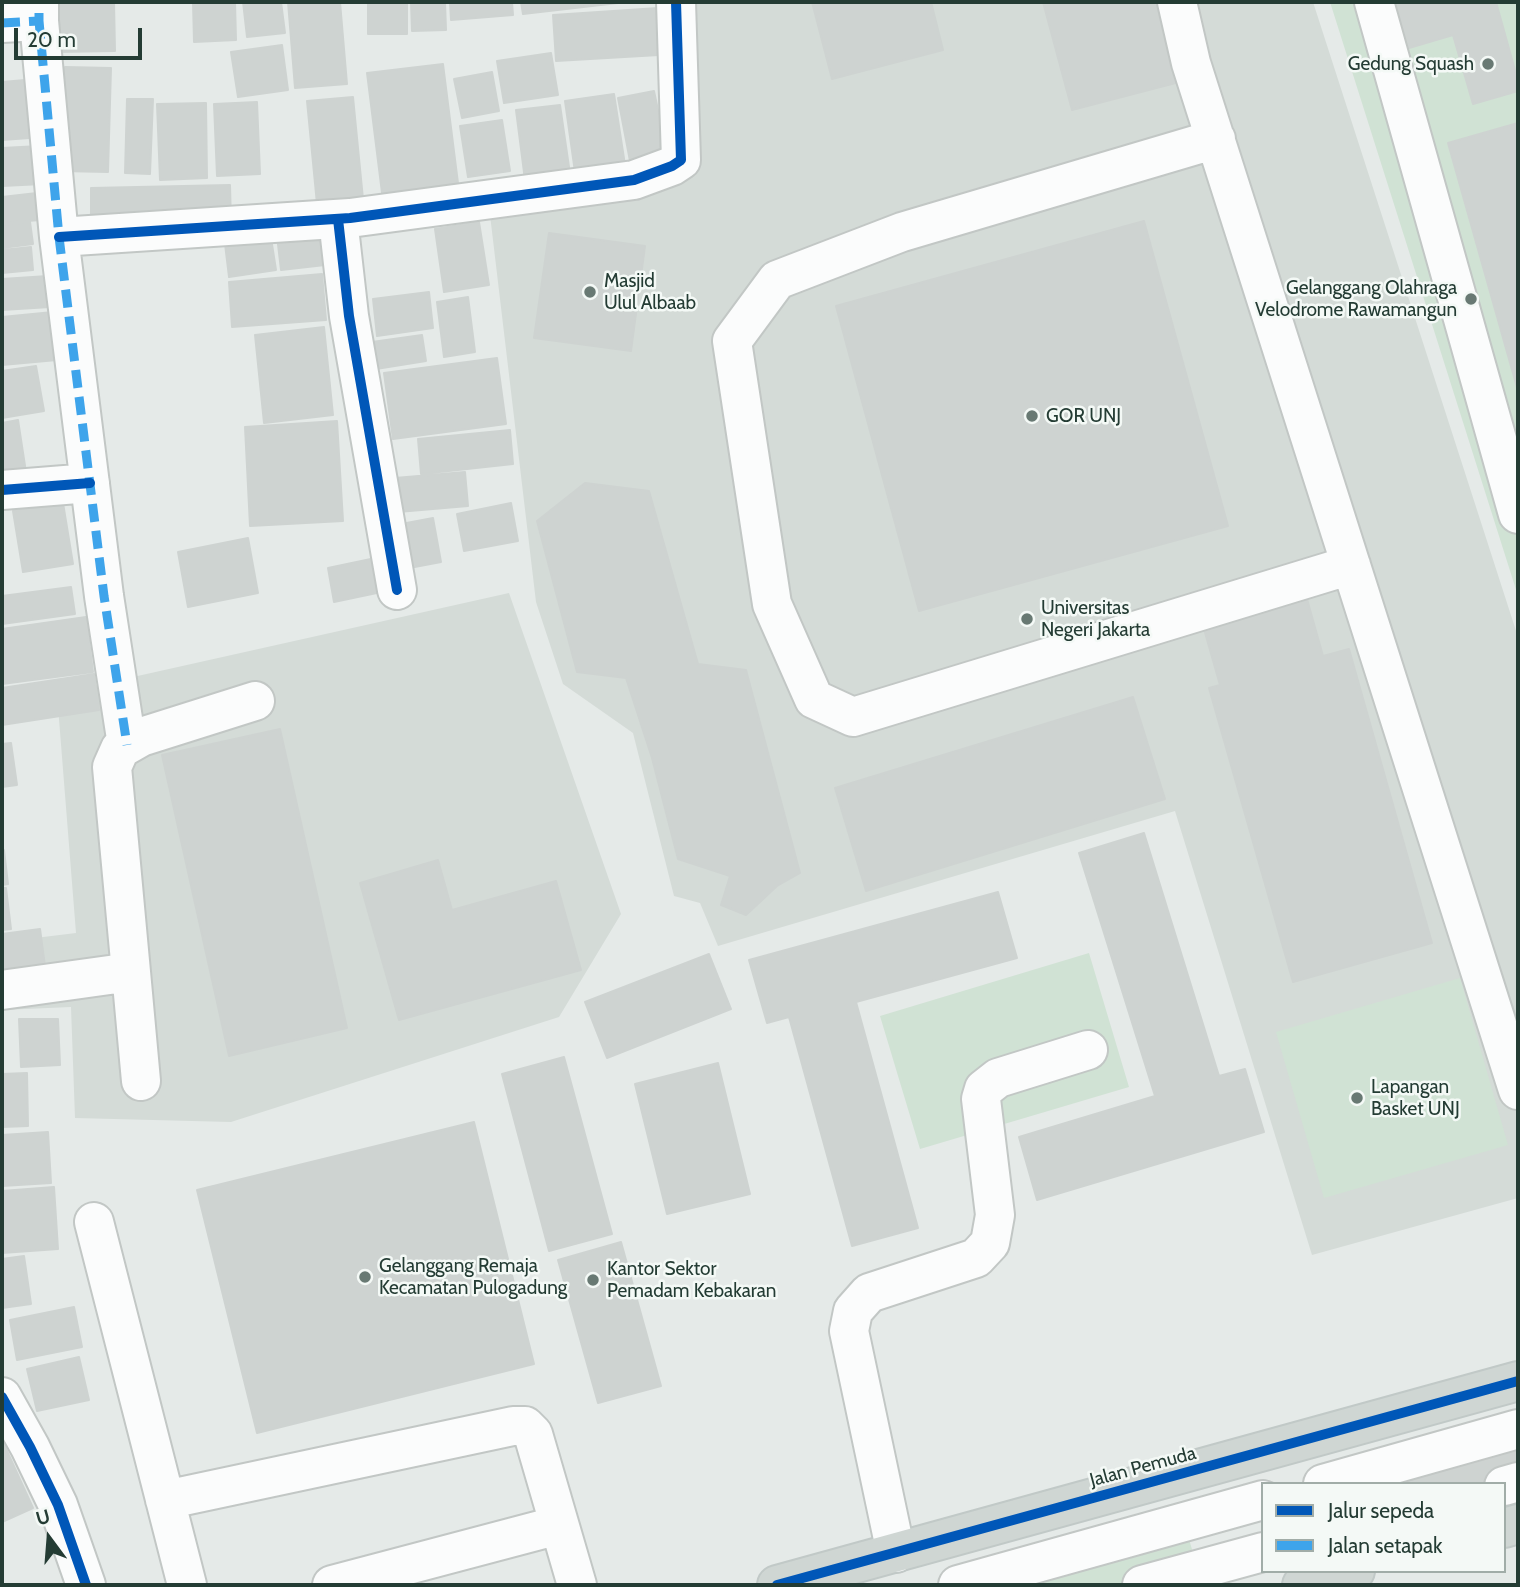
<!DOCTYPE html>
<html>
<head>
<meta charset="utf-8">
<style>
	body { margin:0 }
	#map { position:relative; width:1520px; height:1587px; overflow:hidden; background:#e5eae8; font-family:Cabin,sans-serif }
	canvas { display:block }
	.frame { position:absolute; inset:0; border:4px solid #243c34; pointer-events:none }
	.legend { position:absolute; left:1261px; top:1482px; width:245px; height:91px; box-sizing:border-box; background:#f4f9f6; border:2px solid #a1ada8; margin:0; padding:9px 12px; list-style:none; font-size:21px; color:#243c34 }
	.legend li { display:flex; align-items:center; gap:14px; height:35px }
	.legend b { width:35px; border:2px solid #a1ada8 }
	.north { position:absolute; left:14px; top:1503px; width:70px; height:70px; -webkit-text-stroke:5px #f4f9f6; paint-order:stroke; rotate:344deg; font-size:19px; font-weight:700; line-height:28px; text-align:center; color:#243c34 }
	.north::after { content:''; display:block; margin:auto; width:24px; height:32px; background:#243c34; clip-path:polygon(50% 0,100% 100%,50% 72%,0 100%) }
	.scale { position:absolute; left:14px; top:28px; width:128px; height:32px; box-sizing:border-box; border:4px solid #243c34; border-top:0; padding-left:9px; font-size:21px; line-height:24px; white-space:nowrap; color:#243c34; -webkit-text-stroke:5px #f4f9f6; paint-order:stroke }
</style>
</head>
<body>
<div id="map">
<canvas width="1520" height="1587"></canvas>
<div class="frame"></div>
<ul class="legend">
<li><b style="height:9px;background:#0057b8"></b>Jalur sepeda</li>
<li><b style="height:9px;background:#3ea4eb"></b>Jalan setapak</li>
</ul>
<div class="north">U</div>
<div class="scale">20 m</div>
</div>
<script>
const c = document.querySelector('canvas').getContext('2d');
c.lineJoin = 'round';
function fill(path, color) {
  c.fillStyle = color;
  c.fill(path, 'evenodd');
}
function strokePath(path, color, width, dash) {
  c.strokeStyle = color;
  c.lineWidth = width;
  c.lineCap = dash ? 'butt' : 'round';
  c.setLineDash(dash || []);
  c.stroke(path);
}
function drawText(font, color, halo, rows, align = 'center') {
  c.font = font + ' Cabin,sans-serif';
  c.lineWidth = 5;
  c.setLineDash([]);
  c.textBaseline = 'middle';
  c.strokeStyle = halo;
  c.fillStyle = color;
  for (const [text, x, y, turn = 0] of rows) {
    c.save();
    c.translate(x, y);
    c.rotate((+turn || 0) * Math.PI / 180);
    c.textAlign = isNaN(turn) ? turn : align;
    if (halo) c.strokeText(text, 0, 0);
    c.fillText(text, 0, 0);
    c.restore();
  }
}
fill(new Path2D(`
	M684 2H1313L1518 637V1198L1312 1255 1175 811 718 946 700 903 674 896 633 733 563 684 536 602 488 198 690 175Z
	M509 593 621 914 559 1017 231 1122 75 1118 71 1007 2 1010V942L76 933 57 694Z`), '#d4dbd7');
fill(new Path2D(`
	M1330 2H1518V596Z
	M1089 953 1129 1087 920 1149 880 1016Z
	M1460 978 1508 1145 1324 1198 1276 1032Z
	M1184 1522 1198 1570 1143 1585H958Z`), '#d0e2d4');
const building = new Path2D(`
	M55 2H114L115 51 56 52Z
	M193 2H235L236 40 194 42Z
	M243 2H281L285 33 247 37Z
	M288 2H340L347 84 295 88Z
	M368 2H407V34H368Z
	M411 2H445L446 30 412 31Z
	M450 2H512L513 15 451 20Z
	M521 2H618V3L523 14Z
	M812 2H931L943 50 832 79Z
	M1043 2H1171L1191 79 1072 110Z
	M1395 2H1496L1518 81V91L1473 104 1453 35 1409 48Z
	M673 7 676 54 556 61 553 15Z
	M282 45 288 90 238 97 231 52Z
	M551 53 558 95 504 103 497 61Z
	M443 64 459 191 383 201 367 73Z
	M65 67 111 68 108 172 62 171Z
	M492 72 499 111 462 118 454 79Z
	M37 79 43 137 2 140V82Z
	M654 91 667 153 630 161 618 98Z
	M614 94 625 165 575 172 565 101Z
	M353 97 363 199 317 204 307 101Z
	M127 99H153L150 174 125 173Z
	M257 102 260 174 217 176 214 104Z
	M206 103 207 178 160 180 157 104Z
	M560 105 570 174 525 180 516 110Z
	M502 120 510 171 468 177 460 126Z
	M1518 123V391L1448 143Z
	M40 146 42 184 2 186V148Z
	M230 185 231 222 91 226V188Z
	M37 193 40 220 2 223V197Z
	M1144 221 1228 526 919 611 836 306Z
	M30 222 33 244 2 248V225Z
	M479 222 489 285 444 292 435 229Z
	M321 230 325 265 281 270 277 236Z
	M549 233 645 246 631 351 534 338Z
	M271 238 276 270 229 277 225 244Z
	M31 247 33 270 2 273V250Z
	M322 274 326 320 232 327 229 282Z
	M48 276 50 307 2 310V279Z
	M429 292 433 328 377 336 373 299Z
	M468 297 475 352 444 357 437 302Z
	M53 312 57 360 2 365V317Z
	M324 327 333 415 264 423 255 335Z
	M422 335 426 361 376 369 372 342Z
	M497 358 506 424 393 439 384 373Z
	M36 366 44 411 2 418V371Z
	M18 420 27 479 2 483V423Z
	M337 421 343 521 250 526 245 427Z
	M510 430 513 464 421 474 418 439Z
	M465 472 468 506 398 512 395 478Z
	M585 483 649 491 698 664 746 670 800 873 777 886 746 915 721 905 730 876 678 859 652 758 626 678 577 672 537 521Z
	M63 503 73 564 23 572 13 511Z
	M511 503 518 541 464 551 457 514Z
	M433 518 441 562 404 569 396 525Z
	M248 538 258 593 188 607 178 552Z
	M385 556 391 590 334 602 328 568Z
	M71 587 75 614 2 624V596Z
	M1307 599 1323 656 1349 649 1432 943 1293 982 1209 688 1220 685 1204 629Z
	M86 617 93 672 2 684V629Z
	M94 674 99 710 2 725V688Z
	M1133 697 1165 799 866 891 835 788Z
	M280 729 347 1028 229 1056 162 755Z
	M11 743 17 785 2 787V744Z
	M1144 833 1219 1076 1245 1069 1264 1132 1037 1200 1019 1137 1155 1096 1079 853Z
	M2 850H4L8 884 2 885Z
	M438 860 452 910 556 881 581 970 399 1020 360 883Z
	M2 888H6L11 929 2 930Z
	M998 892 1017 958 856 1002 918 1228 852 1246 789 1017 767 1023 749 960Z
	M40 929 45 966 2 972V934Z
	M709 954 731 1009 607 1058 585 1002Z
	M19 1019H58L60 1065 21 1067Z
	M564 1057 612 1234 549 1251 502 1074Z
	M718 1063 750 1194 667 1214 635 1084Z
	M27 1073 28 1126 2 1127V1074Z
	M474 1122 534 1364 257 1433 197 1190Z
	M48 1132 51 1183 2 1186V1135Z
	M54 1187 58 1249 2 1253V1191Z
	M621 1242 661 1386 598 1403 558 1260Z
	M24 1256 31 1304 2 1308V1259Z
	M74 1307 82 1347 17 1360 10 1320Z
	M79 1357 89 1400 37 1411 27 1369Z
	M1518 1429V1482L1504 1484H1375Z
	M2 1440 33 1508 2 1522Z`);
fill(building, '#ced3d1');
strokePath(building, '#ced3d1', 2);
const minor = new Path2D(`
	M1177 2 1191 63 1518 1090
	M1374 2 1518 514
	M39 21 59 237 104 596 127 745
	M2 23 39 21V2
	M1216 139 902 232 777 280 732 341 772 604 814 699 853 717 1351 565
	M338 219 349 316 397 590
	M59 237 350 218 634 180 672 166 681 160 676 2
	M2 490 90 483
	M131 972 141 1081
	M2 990 131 972 112 767 120 749 141 737 255 701
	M94 1222 187 1585
	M2 1397 30 1447 58 1505 86 1585
	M1323 1484 1518 1429
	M1504 1486 1518 1482
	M165 1500 513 1426H525L533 1434 577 1585
	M896 1553 849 1331 853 1311 869 1293 976 1258 990 1243 995 1215 981 1099 984 1089 998 1078 1088 1050
	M332 1585 559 1525
	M958 1585 1263 1500
	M1142 1585 1263 1552`);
const major = new Path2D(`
	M1504 1528 1518 1524
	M777 1585 1518 1381
	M1302 1585 1355 1571`);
strokePath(minor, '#c2c7c5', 42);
strokePath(major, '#c1c9c7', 42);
strokePath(minor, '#fbfcfc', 38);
strokePath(major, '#cfd6d3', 38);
strokePath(new Path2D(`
	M39 21 59 237 104 596 127 745
	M2 23 39 21V2`), '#3ea4eb', 9, [18, 9]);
strokePath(new Path2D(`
	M338 219 349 316 397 590
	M59 237 350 218 634 180 672 166 681 160 676 2
	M2 490 90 483
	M2 1397 30 1447 58 1505 86 1585
	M777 1585 1518 1381`), '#0057b8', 10);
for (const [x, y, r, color] of [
	[1488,64,7,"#687973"],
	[590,292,7,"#687973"],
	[1471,299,7,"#687973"],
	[1032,416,7,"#687973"],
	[1027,619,7,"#687973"],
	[1357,1098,7,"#687973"],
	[365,1277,7,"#687973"],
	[593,1280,7,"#687973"]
]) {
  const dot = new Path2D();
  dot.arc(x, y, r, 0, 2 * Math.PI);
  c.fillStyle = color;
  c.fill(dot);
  strokePath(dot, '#f4f9f6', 2.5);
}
drawText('19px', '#243c34', '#f4f9f6', [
	["Gedung Squash",1474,64,"right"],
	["Masjid",604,281],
	["Ulul Albaab",604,303],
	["Gelanggang Olahraga",1457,288,"right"],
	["Velodrome Rawamangun",1457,310,"right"],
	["GOR UNJ",1046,416],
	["Universitas",1041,608],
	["Negeri Jakarta",1041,630],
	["Lapangan",1371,1087],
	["Basket UNJ",1371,1109],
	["Gelanggang Remaja",379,1266],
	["Kecamatan Pulogadung",379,1288],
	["Kantor Sektor",607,1269],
	["Pemadam Kebakaran",607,1291]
], 'left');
drawText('19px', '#243c34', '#f4f9f6', [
	["Jalan Pemuda",1143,1467,-15]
]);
</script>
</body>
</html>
